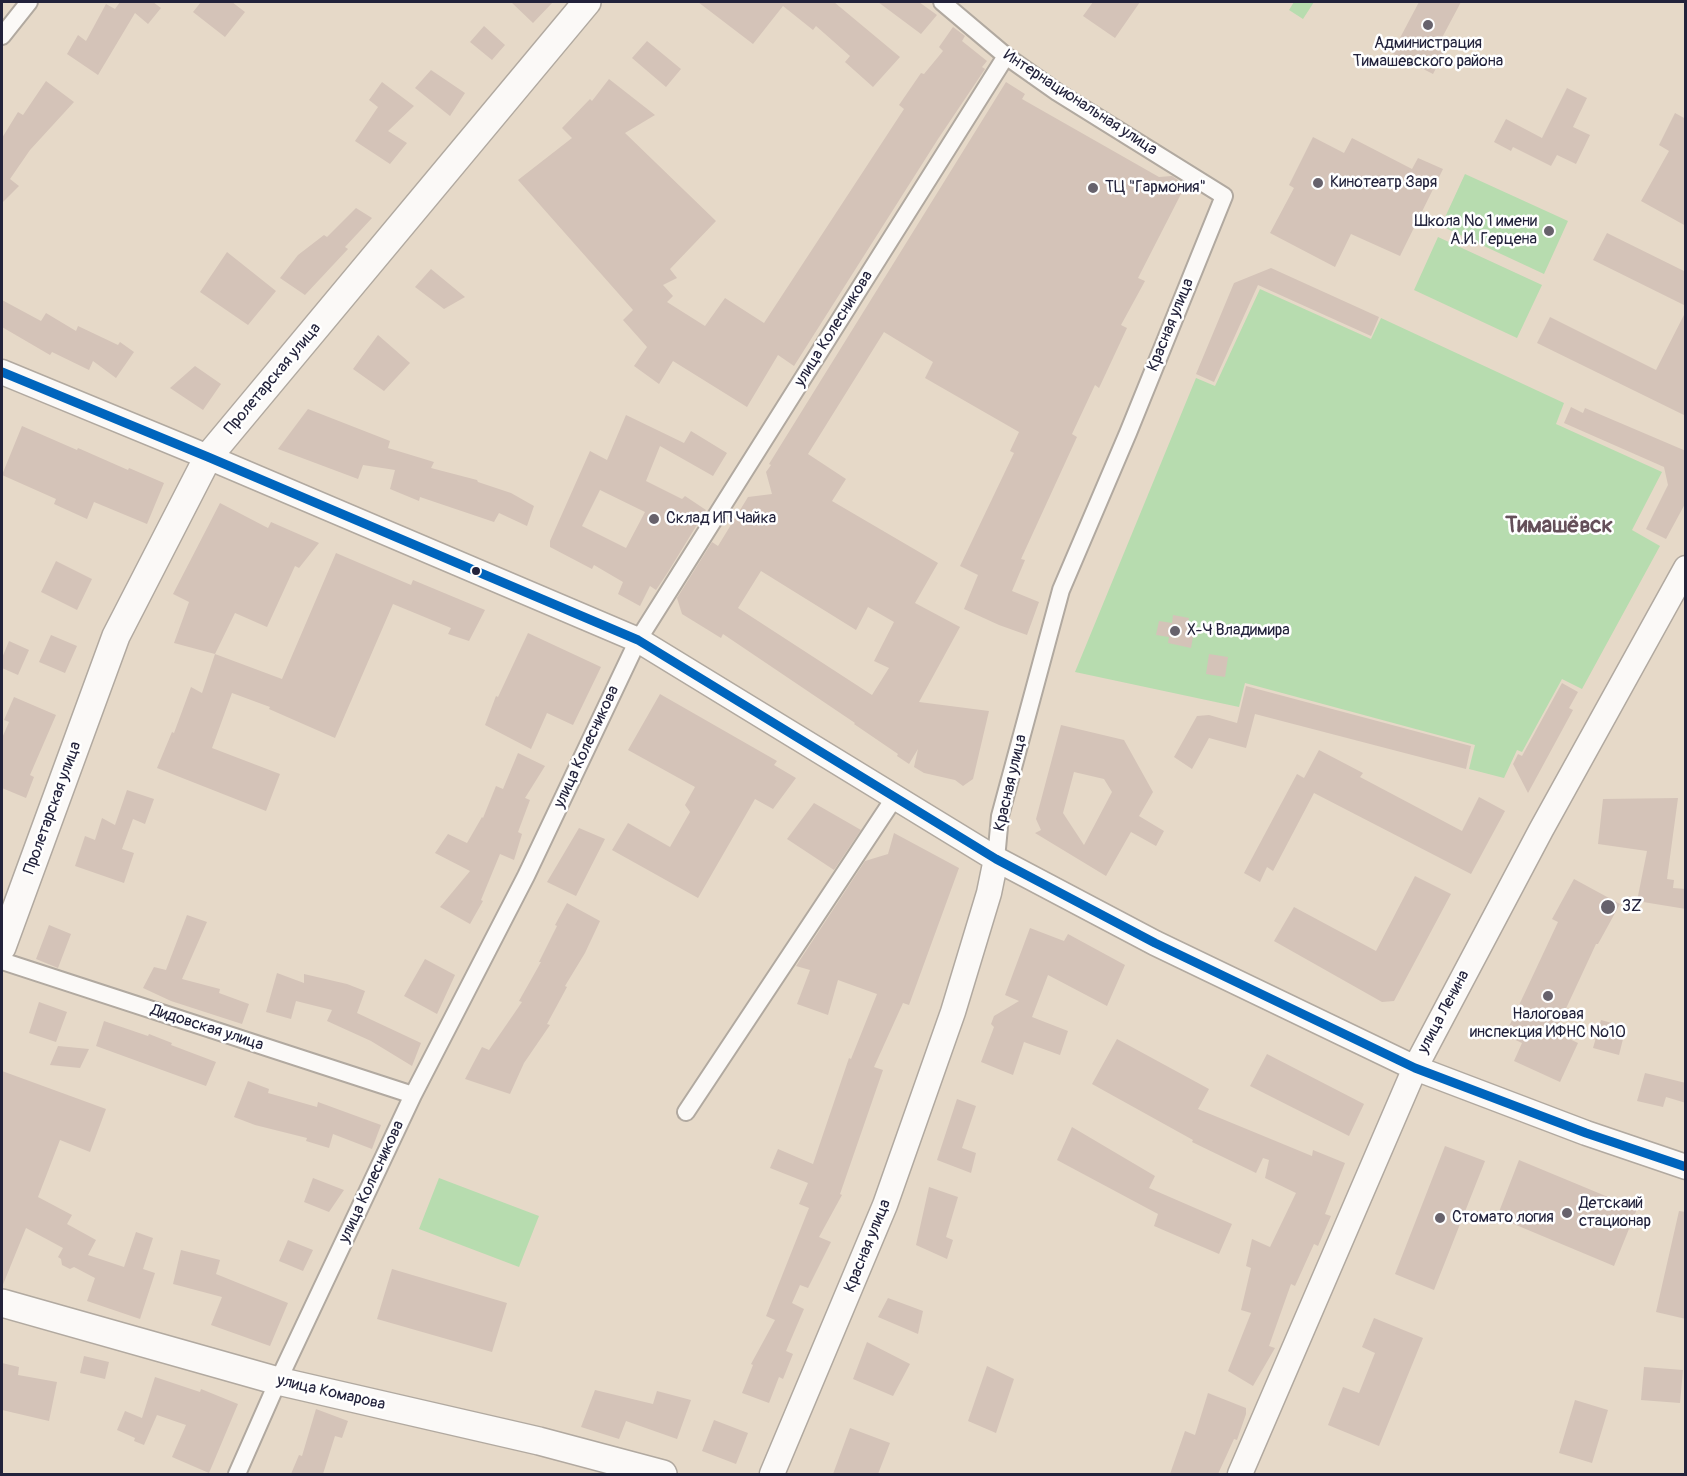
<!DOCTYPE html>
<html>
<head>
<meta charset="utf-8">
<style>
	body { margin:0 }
	#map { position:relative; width:1687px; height:1476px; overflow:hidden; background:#e6d9c8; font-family:Pangolin,sans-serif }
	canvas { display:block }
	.frame { position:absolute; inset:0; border:3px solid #22223b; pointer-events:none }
</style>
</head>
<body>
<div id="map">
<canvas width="1687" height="1476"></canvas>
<div class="frame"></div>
</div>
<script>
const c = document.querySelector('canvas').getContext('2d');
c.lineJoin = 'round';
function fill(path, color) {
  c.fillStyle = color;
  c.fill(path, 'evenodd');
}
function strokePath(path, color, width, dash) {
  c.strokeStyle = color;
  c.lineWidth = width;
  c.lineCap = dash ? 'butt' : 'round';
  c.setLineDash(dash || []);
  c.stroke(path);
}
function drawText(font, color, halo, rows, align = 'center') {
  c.font = font + ' Pangolin,sans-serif';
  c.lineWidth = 5;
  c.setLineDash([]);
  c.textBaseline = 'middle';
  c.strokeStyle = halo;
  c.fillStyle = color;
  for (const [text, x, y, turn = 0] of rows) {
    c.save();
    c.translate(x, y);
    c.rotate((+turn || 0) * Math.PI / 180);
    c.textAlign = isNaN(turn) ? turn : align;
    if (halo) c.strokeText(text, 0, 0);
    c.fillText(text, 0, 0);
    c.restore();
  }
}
fill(new Path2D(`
	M1294 2H1314L1303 19 1289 10Z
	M1465 174 1568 221 1544 274 1441 226Z
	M1438 237 1542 285 1517 338 1414 290Z
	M1260 289 1371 339 1381 318 1564 403 1556 424 1662 472 1632 530 1660 546 1582 689 1562 679 1522 752 1517 750 1504 778 1469 769 1475 745 1245 683 1239 707 1075 672 1196 378 1215 386Z
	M439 1178 539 1216 519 1267 419 1229Z`), '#b7dcaf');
fill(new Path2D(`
	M120 2H153L161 8 148 24 135 13 98 75 67 54 78 35 86 41 106 4 115 9Z
	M201 2H232L245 12 225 37 193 12Z
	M511 2H553L533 23Z
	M698 2H834L900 57 873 87 845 62 850 56 816 26 813 30 783 6 753 44Z
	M878 2H919L937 15 921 34Z
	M1093 2H1140L1115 38 1083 16Z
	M1419 2H1461L1436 49 1444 53 1433 74 1392 53Z
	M484 26 505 45 492 60 470 42Z
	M953 27 965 36 962 41 987 61 982 67 985 69 938 139 794 366 778 355 747 407 673 361 659 384 634 366 647 347 623 320 633 310 518 180 572 138 562 128 590 99 592 101 609 79 655 115 625 133 716 221 670 269 677 278 663 285 673 296 667 302 705 326 725 298 764 323 904 109 899 105 921 73 924 74 943 51 939 47Z
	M647 41 681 69 666 87 632 58Z
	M431 70 465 93 450 116 415 88Z
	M46 81 74 102 30 150 10 179 19 186 2 203V138L18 112 23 115Z
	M382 82 414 106 388 131 407 143 390 164 355 141 378 107 369 100Z
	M1006 82 1025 94 1022 99 1159 177 1172 176 1178 180 1181 194 1138 278 1145 281 1121 325 1127 328 1099 388 1095 385 1072 434 1077 437 1021 559 1025 560 1012 591 1039 602 1027 635 999 625 964 609 978 575 960 566 1014 453 1010 451 1019 432 925 378 933 362 884 332 808 454 846 479 832 501 938 563 915 603 960 627 919 702 989 711 973 779 963 786 955 780 924 773 914 767 918 749 909 764 897 756 898 754 854 724 855 723 723 634 721 638 682 614 677 598 712 542 718 546 748 497 772 494 766 472 771 465 769 464ZM761 571 856 630 868 607 894 622 874 661 889 668 872 695 738 608Z
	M1567 88 1587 98 1573 127 1590 135 1576 164 1557 155 1551 166 1513 147 1511 151 1494 142 1506 119 1542 138Z
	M1675 113 1686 119V226L1641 201 1669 151 1659 145Z
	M1313 137 1344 153 1352 138 1412 169 1418 158 1443 169 1400 256 1351 234 1335 267 1270 233 1294 188 1289 185Z
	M356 208 372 218 345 247 348 249 305 295 280 278 298 255 324 235 327 237Z
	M1607 233 1686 272V306L1593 260Z
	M227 252 276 291 248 325 200 292Z
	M1271 268 1379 317 1371 336 1258 285 1214 382 1196 374 1234 283Z
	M431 269 465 297 444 309 415 287Z
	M2 300 41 321 46 313 76 331 78 326 118 345 120 342 134 352 116 378 93 361 89 370 52 352 50 355 2 327Z
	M1686 311V416L1537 343 1550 317 1656 370Z
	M378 335 410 363 384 391 353 369Z
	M195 366 221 384 203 410 170 388Z
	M1571 407 1583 413 1585 408 1686 451V502L1666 539 1646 529 1668 485 1664 467 1564 423Z
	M308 409 390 441 388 448 434 462 431 468 477 480 478 482 511 493 534 506 527 526 499 513 494 522 420 497 419 501 390 489 395 470 363 465 358 479 278 449Z
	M626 415 684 443 691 431 727 453 713 476 660 446 646 481 682 499 685 496 706 510 668 572 656 590 650 586 640 606 618 594 623 582 594 565 592 569 550 547V541L590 451 607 460ZM600 490 645 512 626 548 582 526Z
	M22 426 77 450 78 448 128 470 129 468 164 483 147 524 94 502 87 519 54 504 56 499 2 475Z
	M220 503 268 528 271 522 319 543 299 568 295 566 267 627 235 613 215 654 174 643 189 602 173 594Z
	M336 553 411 585 413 580 485 610 469 641 448 634 451 628 393 604 335 738 269 709 270 707 232 693 212 748 280 774 266 811 157 768 172 732 174 733 191 687 202 693 215 654 282 679Z
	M56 561 92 579 77 610 41 592Z
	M1173 615 1189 618 1187 625 1195 626 1191 648 1168 643 1169 637 1156 635 1159 621 1172 623Z
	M528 633 601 667 573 725 547 713 531 749 485 725 496 696 498 697Z
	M51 635 77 646 65 673 39 662Z
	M9 641 29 650 18 675 2 668V658Z
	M1209 654 1228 657 1225 677 1206 674Z
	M1562 683 1578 692 1569 708 1573 710 1528 793 1513 764 1518 754 1522 756Z
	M1246 686 1471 746 1466 769 1255 714 1246 748 1209 738 1192 769 1174 757 1197 716 1209 715 1237 723Z
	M660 694 777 761 774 765 796 778 773 809 755 799 698 898 612 850 628 823 670 847 690 812 685 805 695 787 628 750Z
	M14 697 56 715 30 775 34 777 26 798 2 788V738L9 722 4 720Z
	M1061 725 1124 740 1153 792 1139 816 1164 831 1156 846 1131 832 1106 876 1035 833 1041 830 1036 819ZM1074 772 1104 779 1112 792 1084 845 1063 813Z
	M1319 750 1363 773 1360 777 1462 831 1479 797 1505 811 1471 874 1314 793 1273 871 1267 867 1260 882 1244 873 1297 774 1304 778Z
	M518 753 545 766 525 798 530 800 518 832 522 834 514 860 500 854 481 900 483 901 470 924 440 907 470 871 435 853 448 834 467 843 482 817 483 818 496 786 503 789Z
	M127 790 154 799 145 824 133 819 122 849 134 853 124 883 75 866 85 836 95 840 102 818 115 825Z
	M1678 798 1667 879 1674 880 1673 888 1686 889V909L1637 901 1647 851 1598 844 1603 799Z
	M814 803 861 830 834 870 787 839Z
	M579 828 605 839 576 896 547 882Z
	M894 833 959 868 909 1005 903 1003 874 1067 883 1070 840 1194 842 1195 819 1237 831 1242 808 1288 800 1285 792 1303 804 1309 786 1351 793 1354 783 1379 779 1377 769 1403 742 1393 753 1365 751 1364 775 1320 766 1316 809 1208 799 1204 808 1183 770 1168 778 1149 813 1164 849 1058 851 1059 877 994 838 980 828 1015 797 1004 810 970 796 966 865 861 888 854Z
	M1415 876 1451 894 1394 1001 1382 1002 1274 941 1294 907 1376 951Z
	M1574 879 1620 904 1598 944H1596L1555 1032 1578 1043 1560 1082 1514 1061 1522 1043 1505 1035 1558 922 1552 919Z
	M567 903 600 921 585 953 565 986 567 987 547 1024 550 1025 524 1063 510 1094 465 1079 482 1047 489 1050 522 1002 519 1001 541 962H539L557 926 555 925Z
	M187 915 207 922 182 979 220 989 219 993 249 1004 242 1024 171 1001 143 988 154 967 166 970Z
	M49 925 71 934 58 968 36 959Z
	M1030 928 1064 941 1068 934 1125 965 1107 1006 1048 975 1032 1017 1068 1031 1060 1055 1024 1042 1013 1075 981 1062 994 1027 991 1024 994 1016 1019 1001 1005 995Z
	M425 959 455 975 437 1014 404 996Z
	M277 973 304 983V974L347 984 365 991 357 1013 421 1043 412 1066 371 1041 327 1021 332 1010 296 1001 291 1019 266 1012Z
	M39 1002 67 1012 56 1042 29 1033Z
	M1601 1020 1626 1027 1619 1055 1593 1048Z
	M104 1021 148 1036 149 1034 172 1043 171 1045 216 1062 206 1086 96 1046Z
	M1117 1039 1209 1089 1198 1109 1312 1156 1313 1150 1345 1163 1325 1214 1331 1216 1318 1246 1314 1244 1295 1286 1291 1284 1269 1346 1275 1348 1253 1386 1228 1371 1251 1313 1241 1310 1251 1268 1246 1266 1252 1239 1270 1247 1296 1193 1265 1178 1269 1160 1263 1158 1256 1173 1192 1142 1193 1140 1092 1084Z
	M58 1046 89 1049 80 1068 50 1065Z
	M1267 1054 1364 1104 1349 1136 1250 1086Z
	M2 1071 106 1109 90 1152 60 1140 38 1197 72 1215 67 1224 96 1240 88 1255 124 1267 136 1232 153 1238 143 1269 155 1273 140 1319 87 1301 95 1278 74 1267 70 1269 62 1265 61 1259 58 1257 63 1248 26 1228 2 1287Z
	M1645 1073 1686 1083V1103L1666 1097 1663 1107 1637 1101Z
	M248 1081 269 1089 268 1093 317 1107 318 1102 381 1125 372 1149 333 1134 329 1148 306 1141 307 1138 255 1125 234 1117Z
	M957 1099 976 1106 962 1148 976 1153 971 1173 937 1160Z
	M1072 1127 1155 1176 1149 1188 1232 1224 1219 1254 1154 1226 1158 1214 1057 1160Z
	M1445 1146 1485 1161 1434 1290 1395 1274Z
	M1519 1160 1637 1209 1614 1266 1497 1217Z
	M313 1178 344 1190 329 1212 304 1202Z
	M929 1187 958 1197 946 1237 953 1240 947 1259 916 1245Z
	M1679 1211 1686 1212V1319L1656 1312Z
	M288 1240 313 1250 303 1271 279 1261Z
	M181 1250 220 1260 216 1274 288 1303 270 1346 211 1325 222 1297 173 1284Z
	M392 1269 507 1303 492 1352 377 1319Z
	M888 1298 923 1311 918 1334 878 1317Z
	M1374 1318 1423 1338 1379 1446 1328 1425 1343 1387 1359 1393 1375 1353 1362 1347Z
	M867 1342 910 1364 893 1396 853 1379Z
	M84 1356 109 1362 105 1379 80 1373Z
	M2 1363 19 1367 18 1375 57 1382 49 1421 2 1410Z
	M987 1366 1014 1379 996 1433 968 1421Z
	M1644 1367 1683 1370 1680 1403 1641 1400Z
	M155 1377 200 1392 201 1389 238 1404 209 1473 172 1457 186 1425 157 1415 144 1445 134 1441 135 1438 117 1430 125 1411 142 1418Z
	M595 1390 653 1404 657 1391 691 1400 677 1439 626 1421 619 1439 581 1427Z
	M1208 1393 1246 1408V1414L1237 1440 1234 1439 1218 1474H1170L1185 1431 1195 1435Z
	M1575 1400 1608 1410 1592 1463 1559 1453Z
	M316 1409 348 1421 342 1438 335 1436 323 1474H291L299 1455 302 1456Z
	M714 1420 748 1433 736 1464 702 1451Z
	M850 1428 890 1443 878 1474H833Z`), '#d4c3b8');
const street = new Path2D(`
	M942 2 1006 56 1057 92 1224 196 1128 433 1061 590 1000 816 996 859
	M2 36 29 2
	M2 961 413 1095
	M686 1112 895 797
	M237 1474 278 1381 413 1095 526 876 638 640 1006 56`);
const secondary = new Path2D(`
	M2 372 208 457 638 640 996 859 1155 943 1415 1068 1586 1133 1686 1167
	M772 1474 885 1205 953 1012 989 893 996 859
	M1240 1474 1415 1068 1541 830 1686 568`);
const primary = new Path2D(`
	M2 947 116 636 208 457 587 2
	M2 1303 278 1381 539 1441 663 1474`);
strokePath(street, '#b1a9a0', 20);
strokePath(secondary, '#b1a9a0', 27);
strokePath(primary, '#b1a9a0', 30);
strokePath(street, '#fbf9f7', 16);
strokePath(secondary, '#fbf9f7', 24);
strokePath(primary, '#fbf9f7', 27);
strokePath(new Path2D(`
	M2 372 208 457 638 640 996 859 1155 943 1415 1068 1586 1133 1686 1167`), '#0065bd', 9);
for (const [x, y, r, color] of [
	[1428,25,6,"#67626c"],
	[1318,183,6,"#67626c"],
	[1093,188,6,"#67626c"],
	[1549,231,6,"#67626c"],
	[654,519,6,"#67626c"],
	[476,571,5,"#22223b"],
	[1175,631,6,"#67626c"],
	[1608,907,8,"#67626c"],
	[1548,996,6,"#67626c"],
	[1567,1213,6,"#67626c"],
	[1440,1218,6,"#67626c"]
]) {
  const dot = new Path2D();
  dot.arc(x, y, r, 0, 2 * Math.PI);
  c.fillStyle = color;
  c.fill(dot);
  strokePath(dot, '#fff', 2);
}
drawText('16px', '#22223b', '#fff', [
	["Администрация",1428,44,"center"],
	["Тимашевского района",1428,62,"center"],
	["Кинотеатр Заря",1330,183],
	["ТЦ \"Гармония\"",1105,188],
	["Школа № 1 имени",1537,222,"right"],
	["А.И. Герцена",1537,240,"right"],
	["Склад ИП Чайка",666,519],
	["Х-Ч Владимира",1187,631],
	["3Z",1622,907],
	["Налоговая",1548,1015,"center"],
	["инспекция ИФНС №10",1548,1033,"center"],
	["Детскаий",1579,1204],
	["стационар",1579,1222],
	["Стомато логия",1452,1218]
], 'left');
drawText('16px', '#22223b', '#fff', [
	["Интернациональная улица",1080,103,33],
	["Красная улица",1171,325,-68],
	["улица Колесникова",834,329,-58],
	["Пролетарская улица",273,379,-50],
	["улица Колесникова",587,747,-65],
	["Красная улица",1011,783,-77],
	["Пролетарская улица",53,808,-70],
	["улица Ленина",1444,1012,-62],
	["Дидовская улица",207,1028,18],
	["улица Колесникова",372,1182,-65],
	["Красная улица",868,1246,-68],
	["улица Комарова",331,1393,13]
]);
drawText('bold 22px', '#644f59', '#fff', [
	["Тимашёвск",1559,526]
]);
</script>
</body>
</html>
